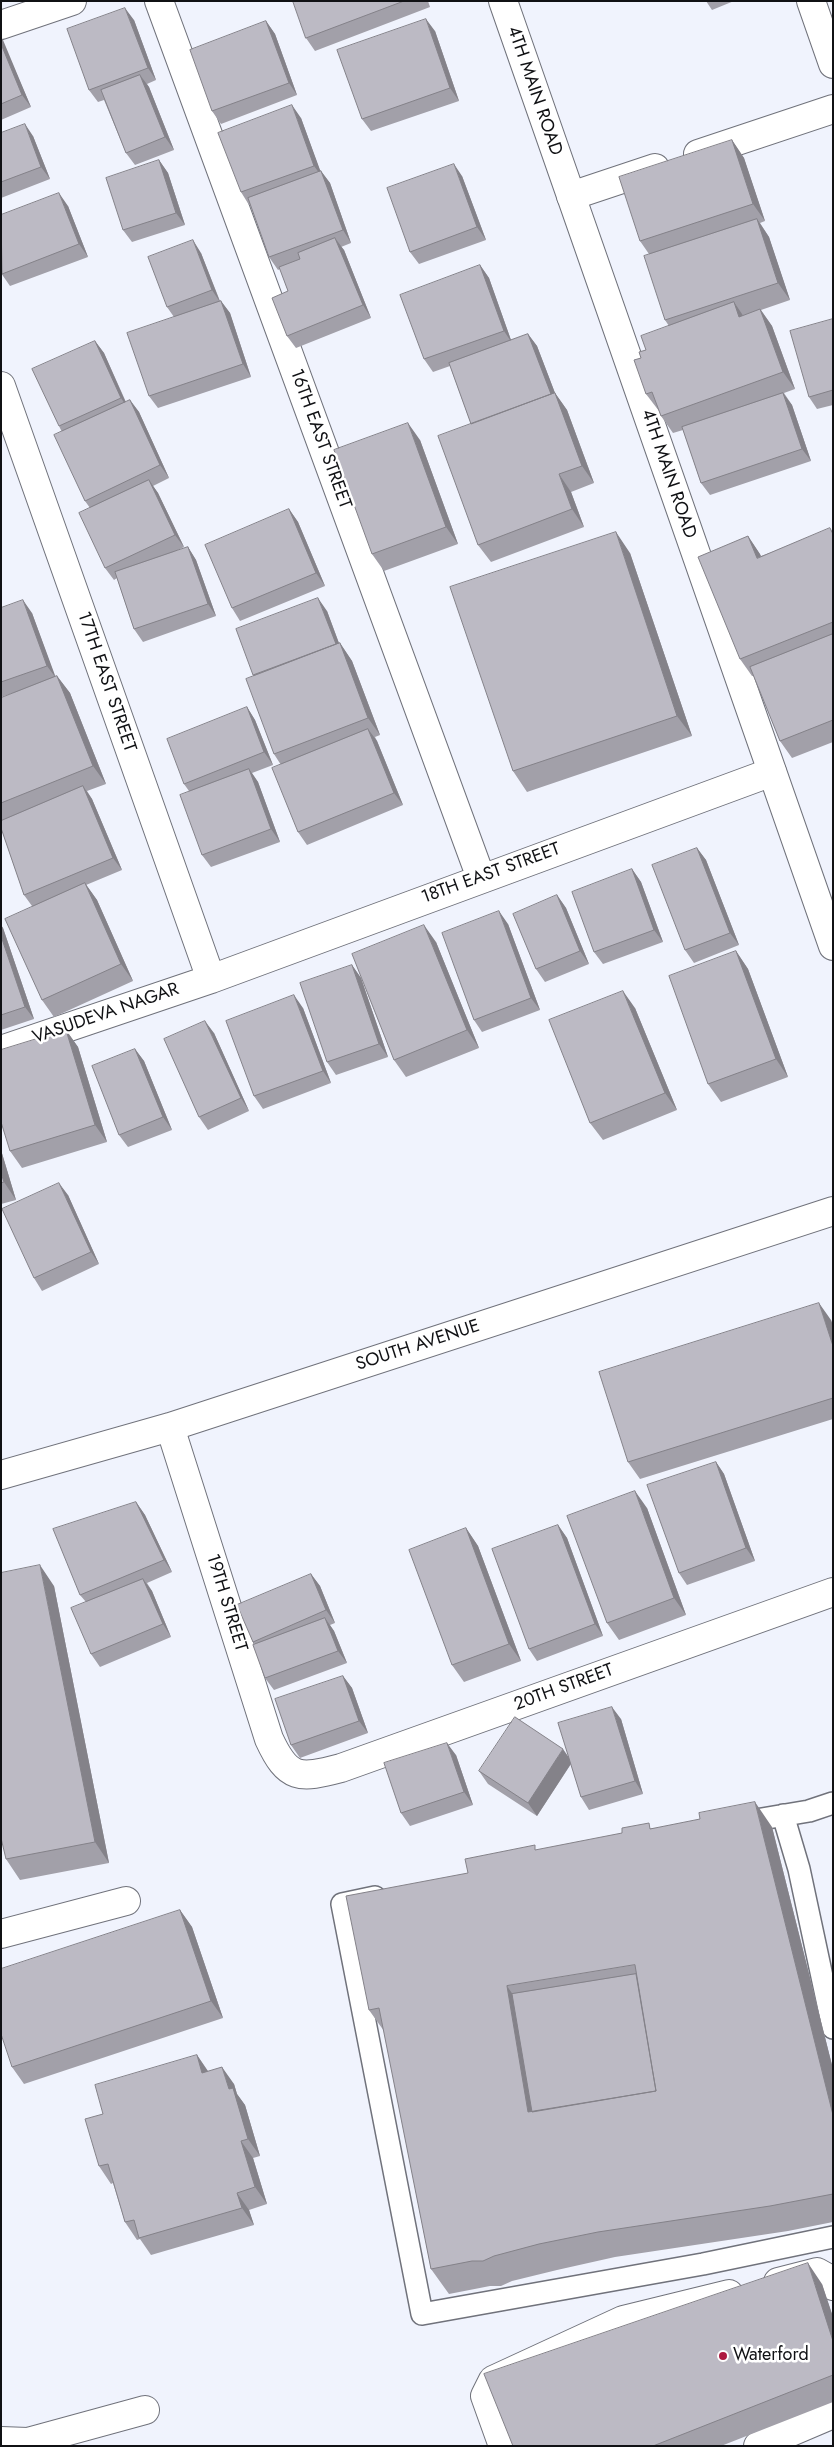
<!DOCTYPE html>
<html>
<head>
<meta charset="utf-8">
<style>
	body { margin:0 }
	#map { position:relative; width:834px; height:2447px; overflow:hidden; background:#f0f3fd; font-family:Jost,sans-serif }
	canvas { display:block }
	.frame { position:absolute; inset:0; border:2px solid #101114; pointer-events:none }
</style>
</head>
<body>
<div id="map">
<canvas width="834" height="2447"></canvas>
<div class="frame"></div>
</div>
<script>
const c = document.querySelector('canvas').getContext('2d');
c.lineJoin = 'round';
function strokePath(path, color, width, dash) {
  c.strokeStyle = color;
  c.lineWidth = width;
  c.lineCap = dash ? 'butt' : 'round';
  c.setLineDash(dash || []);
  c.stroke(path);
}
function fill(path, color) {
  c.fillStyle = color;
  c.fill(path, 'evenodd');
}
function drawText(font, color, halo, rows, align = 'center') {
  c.font = font + ' Jost,sans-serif';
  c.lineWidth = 5;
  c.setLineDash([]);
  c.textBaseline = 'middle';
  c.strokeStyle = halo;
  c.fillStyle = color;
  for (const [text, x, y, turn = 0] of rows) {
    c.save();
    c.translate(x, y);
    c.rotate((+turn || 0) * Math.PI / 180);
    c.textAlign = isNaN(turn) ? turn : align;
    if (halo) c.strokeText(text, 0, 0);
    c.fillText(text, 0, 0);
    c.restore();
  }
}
const lane = new Path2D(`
	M783 1815 799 1869 833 2028
	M738 1823 809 1811 833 1803
	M375 1897 342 1904 422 2314 703 2264 833 2237`);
const street = new Path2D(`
	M159 1 481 878
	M811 1 833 64
	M1 25 72 1
	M698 154 833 109
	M571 196 655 168
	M1 386 211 979
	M1 1050 211 979 772 772
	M170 1427 269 1739C288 1780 299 1779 341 1768L833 1592
	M1 1475 170 1427 833 1211
	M1 1934 126 1901
	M778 2282 817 2272 826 2277 833 2286
	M1 2441 28 2442 145 2410
	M503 2446 485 2396 493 2380 623 2320 729 2294
	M758 2446 833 2414`);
const secondary = new Path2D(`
	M503 1 833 946`);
strokePath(lane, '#70727b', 24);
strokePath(street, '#70727b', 30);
strokePath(secondary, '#70727b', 30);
strokePath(lane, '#fff', 21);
strokePath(street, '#fff', 28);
strokePath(secondary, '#fff', 28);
fill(new Path2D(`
	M293 1H428L430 7 315 51 306 38Z
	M706 1H734L712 10Z
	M134 20 156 80 147 84 149 87 174 150 135 165 126 153 104 100 98 102 89 90Z
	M266 21 275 34 297 95 221 124 212 111Z
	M435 31 459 101 371 131 362 119Z
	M1 38 31 107 1 120Z
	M301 118 320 171H321L330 183 351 243 341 247 344 250 371 318 296 348 287 336 288 291 280 269 278 270 269 257 250 205H249L241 192Z
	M1 133 33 136 50 179 1 198Z
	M732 140 744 158 765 221 760 223 769 237 790 300 761 310 772 326 795 389 784 393 792 405 811 461 710 495 701 483 683 430 673 433 661 416 659 411 646 394 641 358 669 326 665 320 649 254 640 241Z
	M159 160 168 173 185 225 132 242 123 230Z
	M462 176 486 240 419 264 410 252Z
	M68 206 88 257 10 286 1 273Z
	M201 253 220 301H221L230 313 251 377 158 408 149 396 174 317 167 307Z
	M480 265 489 278 511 340 528 334 537 346 555 393 567 410 594 483 571 492 584 527 491 562 478 545 471 424 450 366 433 372 424 359Z
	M833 319V405L817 409 809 397Z
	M95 341 104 353 126 402 130 400 139 412 169 478 153 486 158 493 184 547 174 552 188 547 196 560 216 616 143 642 134 629 117 578 114 580 105 568 90 508 85 501 62 432 59 426Z
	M420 440 458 544 384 571 372 554Z
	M289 509 298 522 325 586 240 621 232 608Z
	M833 531V742L792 758 780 741 754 676H752L740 659 748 536 761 556Z
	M630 553 692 736 527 792 513 771Z
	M1 608 32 613 55 677 57 676 70 693 106 784 87 791 92 799 122 870 86 885 97 900 133 981 54 1017 42 1000 32 906 24 895 1 828V698L16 692 1 697Z
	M327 611 339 643H340L352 661 380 735 375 737 377 741 403 805 307 845 298 832 281 765 274 754 253 675Z
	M247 707 255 720 273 765 252 773 258 782 280 842 211 867 202 855 189 791 184 784Z
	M697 848 706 860 739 945 694 963 685 950Z
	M632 869 641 882 663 942 603 964 594 952Z
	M557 895 566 908 589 964 545 982 536 969Z
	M508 924 540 1010 482 1032 474 1020Z
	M1 925 3 928 34 1019 1 1030Z
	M436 942 479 1048 406 1077 394 1060Z
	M736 951 748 969 788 1077 721 1102 708 1084Z
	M352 965 361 978 388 1057 336 1075 327 1062Z
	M303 1008 331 1083 263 1109 254 1096Z
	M635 1008 677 1110 603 1140 590 1123Z
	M66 1030 78 1047 107 1142 22 1168 10 1151Z
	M214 1033 249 1111 208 1130 199 1117Z
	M135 1049 144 1061 172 1130 128 1147 119 1135Z
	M1 1150 16 1200 1 1204Z
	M68 1195 99 1264 42 1291 34 1278Z
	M831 1320 833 1326V1419L640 1479 628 1462Z
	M716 1462 724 1474 755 1561 687 1585 679 1573Z
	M136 1502 145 1515 172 1572 147 1583 152 1591 171 1637 100 1667 91 1654 86 1602 80 1595Z
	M647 1508 686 1615 619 1640 607 1623Z
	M558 1525 567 1538 603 1636 537 1661 529 1649Z
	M466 1528 478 1546 521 1661 464 1682 452 1665Z
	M311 1574 320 1586 335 1623 330 1625 334 1631 347 1663 274 1690 265 1678 255 1644 253 1642Z
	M54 1586 109 1863 20 1880 6 1859Z
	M343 1676 352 1688 368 1733 300 1758 291 1745Z
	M621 1719 643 1794 589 1810 581 1797 571 1764 537 1816 488 1784 479 1771 568 1756Z
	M456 1755 473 1805 410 1826 401 1813Z
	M772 1827 833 2069V2222L788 2231 615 2257 557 2270 512 2281 501 2286H490L449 2294 431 2269 384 2031 369 2010 538 1850 653 1828Z
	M180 1910 192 1927 223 2018 24 2084 12 2067Z
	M197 2055 208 2071 234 2084 237 2094 245 2105 260 2156 253 2158 267 2204 249 2210 254 2225 151 2255 140 2239 137 2240 125 2222 113 2183 111 2184 99 2166 103 2114Z
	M822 2284 833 2317V2402L721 2446H513Z`), '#a2a0a9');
fill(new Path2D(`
	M125 8 134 20 156 80 148 68Z
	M426 19 435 31 459 101 450 88Z
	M266 21 275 34 297 95 289 83Z
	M1 38 3 40 31 107 22 95 1 44Z
	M140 75 149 87 174 150 165 137Z
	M292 105 301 118 323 178 314 166Z
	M25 124 33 136 50 179 41 167Z
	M732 140 744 158 765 221 753 204Z
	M159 160 168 173 185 225 176 213Z
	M454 164 462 176 486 240 477 227Z
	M321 171 330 183 351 243 343 230Z
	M59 193 68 206 88 257 79 244Z
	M757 219 769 237 790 300 778 283Z
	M335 238 344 250 371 318 363 305Z
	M193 240 201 253 220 302 212 290Z
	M480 265 489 278 512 343 504 331Z
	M221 301 230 313 251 377 243 364Z
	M734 302 746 320 739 317Z
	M760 309 772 326 795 389 783 372Z
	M528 334 537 346 555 393 567 410 594 483 582 466 551 395Z
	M95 341 104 353 129 410 121 398Z
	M783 393 792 405 811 461 802 449Z
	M130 400 139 412 169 478 160 465Z
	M408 423 420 440 458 544 446 527Z
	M559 474 571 492 584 527 572 509Z
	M149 480 158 493 184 547 175 535Z
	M289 509 298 522 325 586 316 573Z
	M616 532 630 553 692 736 677 716Z
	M748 536 760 554 769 575 757 558Z
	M188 547 196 560 216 616 208 604Z
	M318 598 327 611 344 657 336 644Z
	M23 600 32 613 56 678 47 666Z
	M340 643 352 661 380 735 368 718Z
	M57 676 70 693 106 784 93 766Z
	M247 707 255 720 273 765 264 752Z
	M368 729 377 741 403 805 394 793Z
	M249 769 258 782 280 842 271 829Z
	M83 786 92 799 122 870 113 858Z
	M697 848 706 860 739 945 730 933Z
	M632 869 641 882 663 942 654 930Z
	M85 883 97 900 133 981 121 964Z
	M557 895 566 908 589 964 580 951Z
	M499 911 508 924 540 1010 531 998Z
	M1 925 3 928 34 1019 25 1007 1 936Z
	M424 925 436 942 479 1048 467 1030Z
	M736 951 748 969 788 1077 776 1059Z
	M352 965 361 978 388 1057 379 1044Z
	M623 991 635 1008 677 1110 665 1093Z
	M294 995 303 1008 331 1083 323 1071Z
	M205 1021 214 1033 249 1111 241 1098Z
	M66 1030 78 1047 107 1142 95 1125Z
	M135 1049 144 1061 172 1130 163 1117Z
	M1 1150 16 1200 4 1182 1 1173Z
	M59 1183 68 1195 99 1264 91 1252Z
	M819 1303 831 1320 833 1326V1346Z
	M716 1462 724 1474 755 1561 746 1548Z
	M635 1491 647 1508 686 1615 674 1598Z
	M136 1502 145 1515 172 1572 164 1560Z
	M558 1525 567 1538 603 1636 595 1624Z
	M466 1528 478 1546 521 1661 509 1644Z
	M40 1565 54 1586 109 1863 95 1842Z
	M311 1574 320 1586 335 1623 326 1610Z
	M143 1579 152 1591 171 1637 163 1624Z
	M325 1618 334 1631 347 1663 338 1651Z
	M343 1676 352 1688 368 1733 359 1721Z
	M612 1707 621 1719 643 1794 635 1781Z
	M447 1743 456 1755 473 1805 464 1792Z
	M563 1749 572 1762 537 1816 528 1803Z
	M755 1802 772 1827 833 2069V2115Z
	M180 1910 192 1927 223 2018 211 2001Z
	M507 1986 524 2011 543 2119 528 2112Z
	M197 2055 209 2073H202Z
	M222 2067 234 2084 237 2094 245 2105 260 2156 248 2139 229 2089Z
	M241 2141 253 2158 267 2204 255 2187Z
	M237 2193 249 2210 254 2225 242 2208Z
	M808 2263 822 2284 833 2317V2341Z`), '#848289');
const building = new Path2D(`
	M293 1H404L306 38Z
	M125 8 148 68 89 90 67 29Z
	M426 19 450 88 362 119 337 50Z
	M266 21 289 83 212 111 190 50Z
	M1 44 22 95 1 104Z
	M140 75 165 137 126 153 101 90Z
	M292 105 314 166 241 192 218 133Z
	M25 124 41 167 1 182V133Z
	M732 140 753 204 640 241 619 177Z
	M159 160 176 213 123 230 106 178Z
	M454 164 477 227 410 252 387 188Z
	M321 171 343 230 269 257 248 198Z
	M59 193 79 244 2 274 1 215Z
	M757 219 778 283 665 320 644 256Z
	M335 238 363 305 287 336 272 298 288 291 279 267 300 259 298 253Z
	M193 240 212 290 167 307 148 257Z
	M480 265 504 331 424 359 400 295Z
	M221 301 243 364 149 396 127 333Z
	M734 302 739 317 760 309 783 372 661 416 652 392 646 394 634 360 641 358 639 352 646 350 641 336Z
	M833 319V390L809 397 790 331Z
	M528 334 551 394 471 424 449 363Z
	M95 341 121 398 59 426 32 369Z
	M555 393 582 466 559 474 572 509 478 545 438 436Z
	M783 393 802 449 701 483 682 427Z
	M130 400 160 465 85 501 54 435Z
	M408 423 446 527 372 554 334 450Z
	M149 480 175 535 105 568 79 513Z
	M289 509 316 573 232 608 205 545Z
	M830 528 833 534V622L740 659 698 557 748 536 757 558Z
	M616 532 677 716 513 771 450 587Z
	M188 547 208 604 134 629 115 572Z
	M318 598 336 644 253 675 236 629Z
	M23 600 47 666 1 682V608Z
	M833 634V720L780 741 750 667Z
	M340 643 368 718 274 754 246 679Z
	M57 676 93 766 1 803V698Z
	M247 707 264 752 184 784 167 739Z
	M368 729 394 793 298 832 272 768Z
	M249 769 271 829 202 855 180 795Z
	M83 786 113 858 24 895 1 828V821Z
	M697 848 730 933 685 950 652 865Z
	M632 869 654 930 594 952 572 892Z
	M85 883 121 964 42 1000 5 919Z
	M557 895 580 951 536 969 513 914Z
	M499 911 531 998 474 1020 442 933Z
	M424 925 467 1030 394 1060 352 954Z
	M1 936 25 1007 1 1015Z
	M736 951 776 1059 708 1084 669 976Z
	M352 965 379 1044 327 1062 300 983Z
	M623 991 665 1093 590 1123 549 1020Z
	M294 995 323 1071 254 1096 226 1021Z
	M205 1021 241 1098 199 1117 164 1039Z
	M66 1030 95 1125 10 1151 1 1122V1050Z
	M135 1049 163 1117 119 1135 92 1066Z
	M1 1173 4 1182 1 1183Z
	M59 1183 91 1252 34 1278 2 1209Z
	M819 1303 833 1346V1398L628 1462 599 1372Z
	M716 1462 746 1548 679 1573 647 1485Z
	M635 1491 674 1598 607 1623 567 1516Z
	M136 1502 164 1560 80 1595 53 1529Z
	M558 1525 595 1624 529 1649 492 1549Z
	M466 1528 509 1644 452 1665 409 1550Z
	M40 1565 95 1842 6 1859 1 1838V1573Z
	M311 1574 326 1610 253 1642 237 1605Z
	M143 1579 163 1624 91 1654 71 1608Z
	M325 1618 338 1651 265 1678 253 1645Z
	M343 1676 359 1721 291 1745 275 1699Z
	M612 1707 635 1781 581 1797 558 1723Z
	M515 1717 563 1749 528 1803 479 1771Z
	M447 1743 464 1792 401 1813 384 1763Z
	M755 1802 833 2115V2194L770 2206 598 2232 539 2244 494 2256 483 2261H472L431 2269 379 2008 369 2010 346 1896 468 1873 465 1859 535 1845V1850L622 1833V1828L649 1823 650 1829 700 1819 699 1813ZM635 1965 656 2091 528 2112 507 1986Z
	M180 1910 211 2001 12 2067 1 2034V1969Z
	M636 1974 656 2091 532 2112 512 1994Z
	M197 2055 202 2073 222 2067 229 2089 233 2088 248 2139 241 2141 255 2187 237 2193 242 2208 139 2238 134 2220 125 2222 108 2164 99 2166 85 2119 103 2114 95 2085Z
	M808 2263 833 2341V2375L653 2446H513L484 2374Z`);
fill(building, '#bcbac4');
strokePath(building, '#848289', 1);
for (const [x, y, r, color] of [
	[723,2356,5,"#ad1940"]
]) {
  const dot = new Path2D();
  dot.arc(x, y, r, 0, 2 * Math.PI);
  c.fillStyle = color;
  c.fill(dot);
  strokePath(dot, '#fff', 2);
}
drawText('18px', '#101114', '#fff', [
	["4TH MAIN ROAD",534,91,71],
	["16TH EAST STREET",320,439,70],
	["4TH MAIN ROAD",668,474,71],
	["17TH EAST STREET",106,682,71],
	["18TH EAST STREET",491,874,-20],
	["VASUDEVA NAGAR",106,1014,-19],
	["SOUTH AVENUE",418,1346,-18],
	["19TH STREET",226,1603,73],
	["20TH STREET",564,1688,-20]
]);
drawText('18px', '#101114', '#fff', [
	["Waterford",733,2356]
], 'left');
</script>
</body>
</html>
